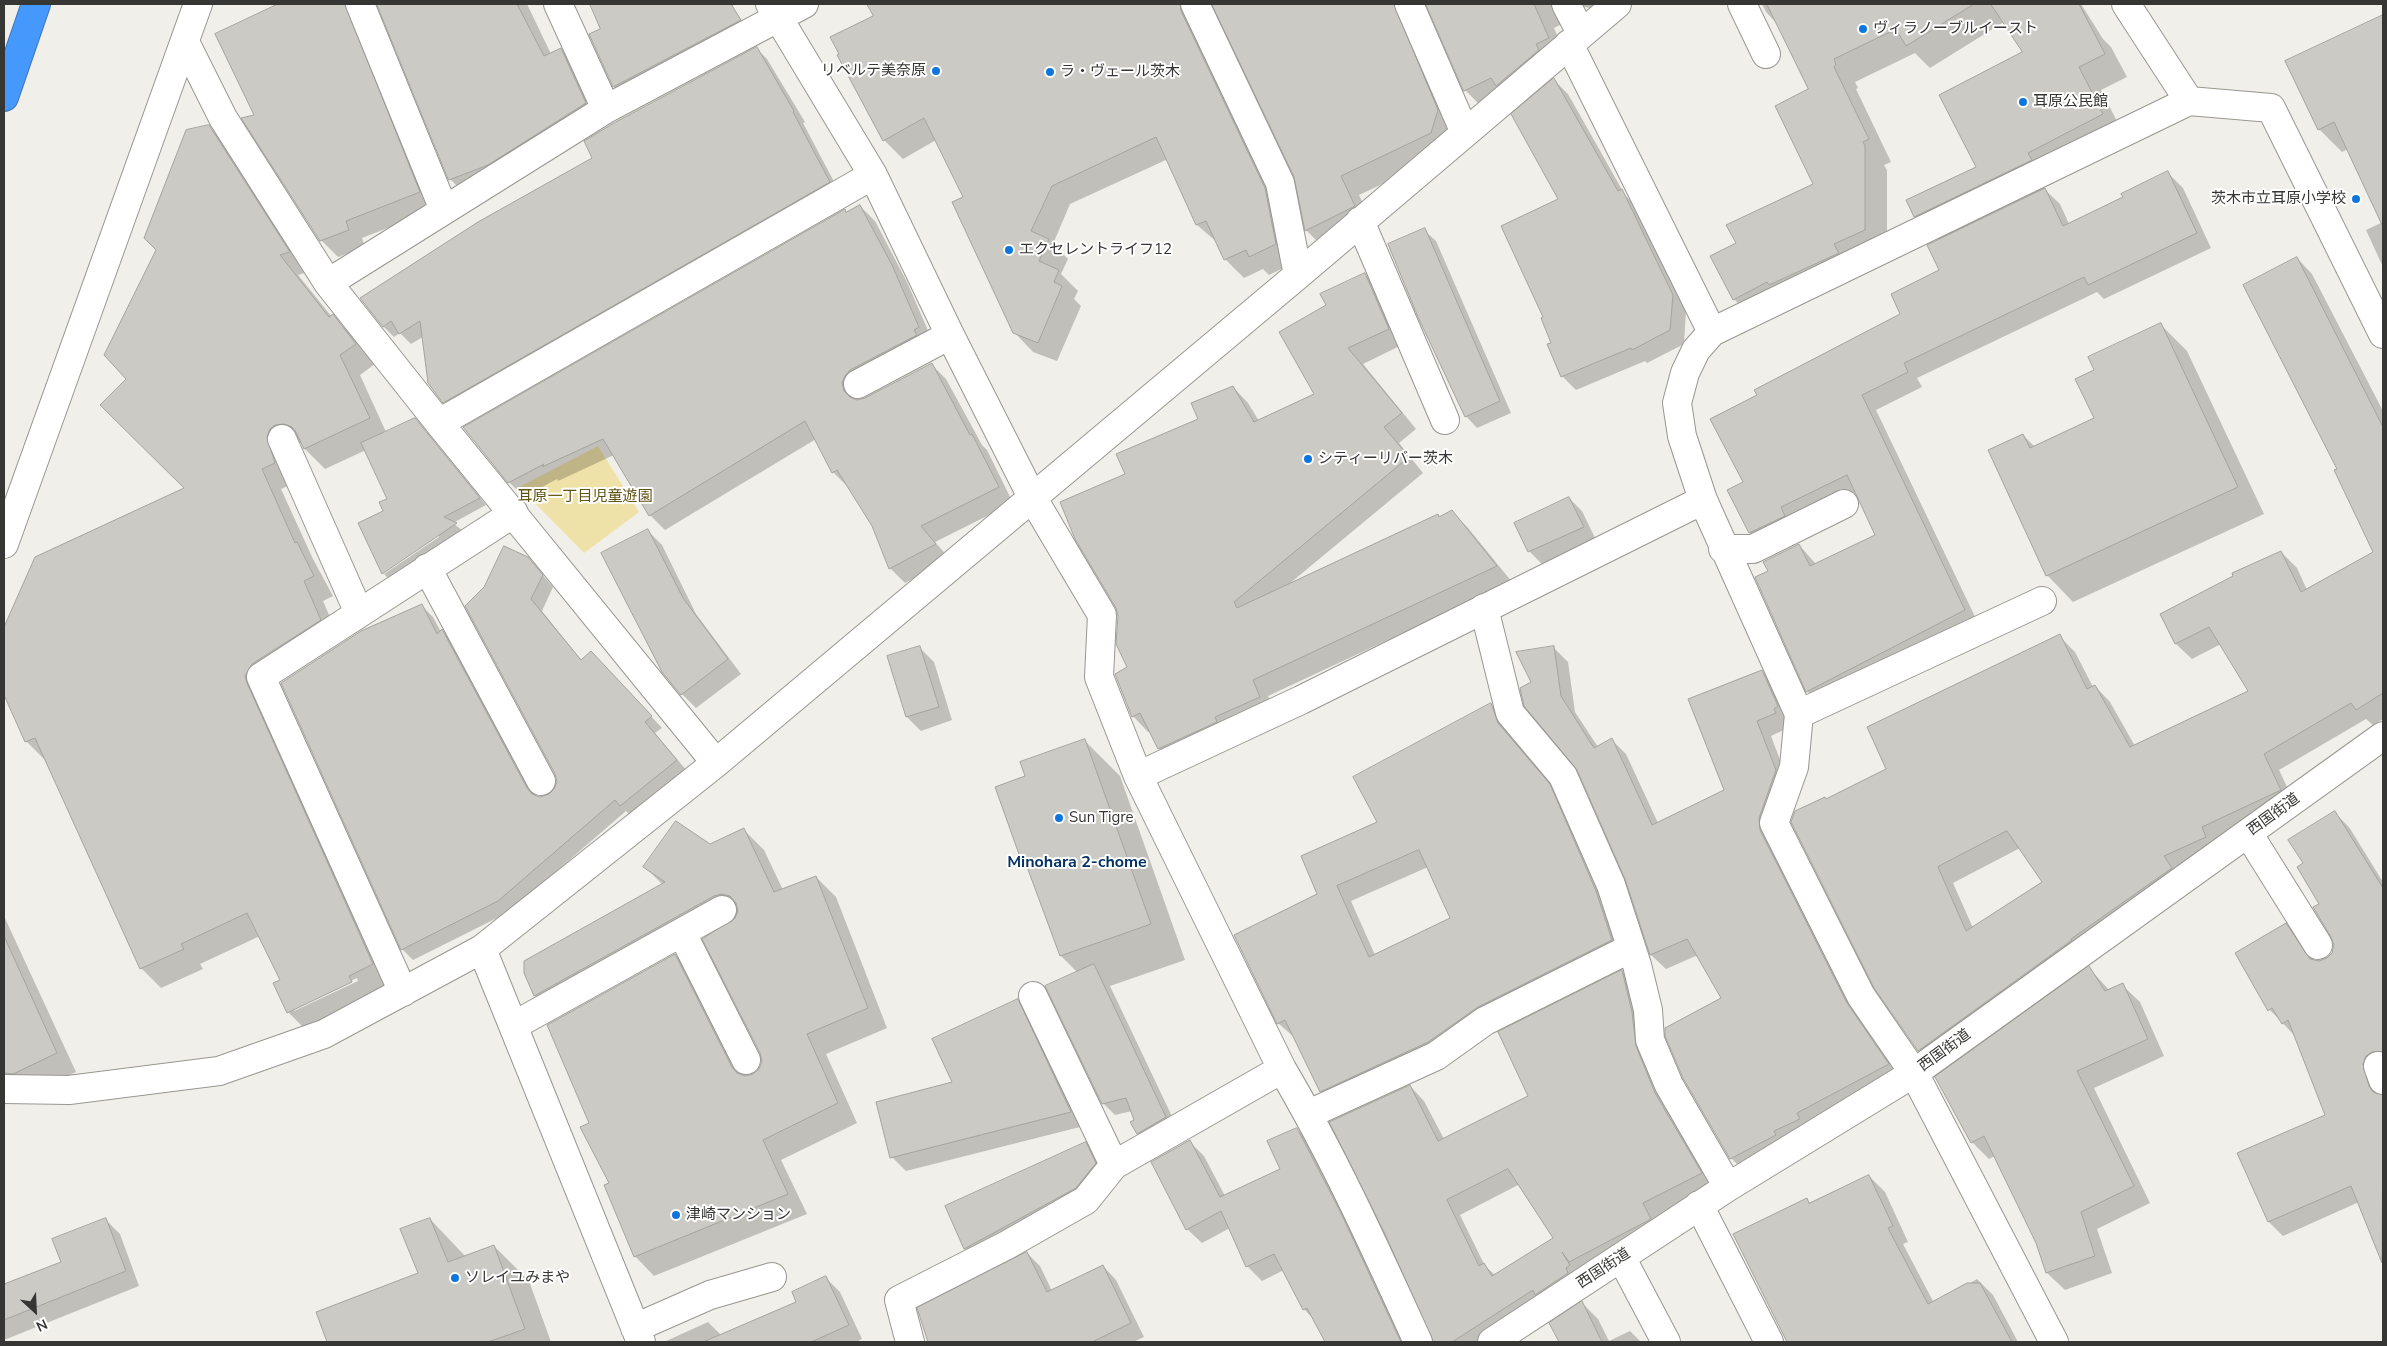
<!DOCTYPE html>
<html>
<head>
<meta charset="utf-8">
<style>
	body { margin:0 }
	#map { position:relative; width:2387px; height:1346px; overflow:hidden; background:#f0efe9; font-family:"Nunito Sans",sans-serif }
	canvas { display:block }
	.frame { position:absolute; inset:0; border:5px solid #363634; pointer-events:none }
	.north { position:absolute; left:10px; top:1286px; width:50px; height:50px; -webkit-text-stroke:4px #fff; paint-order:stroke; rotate:155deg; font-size:14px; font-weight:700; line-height:20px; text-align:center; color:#363634 }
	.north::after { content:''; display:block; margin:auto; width:18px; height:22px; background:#363634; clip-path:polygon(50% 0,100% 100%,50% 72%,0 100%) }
</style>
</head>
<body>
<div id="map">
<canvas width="2387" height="1346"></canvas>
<div class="frame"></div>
<div class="north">N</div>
</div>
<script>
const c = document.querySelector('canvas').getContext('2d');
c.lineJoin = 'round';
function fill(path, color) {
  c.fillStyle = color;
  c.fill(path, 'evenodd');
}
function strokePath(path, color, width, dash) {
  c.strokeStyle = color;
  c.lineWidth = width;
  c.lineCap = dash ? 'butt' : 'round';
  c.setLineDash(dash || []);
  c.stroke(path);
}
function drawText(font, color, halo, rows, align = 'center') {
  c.font = font + ' "Nunito Sans","Noto Sans JP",sans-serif';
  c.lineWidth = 4;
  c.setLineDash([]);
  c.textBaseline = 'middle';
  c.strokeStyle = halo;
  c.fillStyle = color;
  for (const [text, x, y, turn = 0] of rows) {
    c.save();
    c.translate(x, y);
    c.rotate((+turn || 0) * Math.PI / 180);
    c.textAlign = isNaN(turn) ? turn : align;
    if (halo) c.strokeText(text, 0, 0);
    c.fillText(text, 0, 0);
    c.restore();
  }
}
fill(new Path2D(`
	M598 446 639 512 584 553 519 487Z`), '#efe2a8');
fill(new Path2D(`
	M276 4H527L551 54 561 50 578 67 602 120 467 196 450 179 379 5 371 6 436 209 362 238 365 247 338 257 321 240 256 116Z
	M591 4H732L750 41 631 104 614 87 591 35 601 30Z
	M868 4H1602L1592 9 1586 7 1578 9 1570 20 1554 28 1567 57 1484 109 1465 90 1429 7 1423 8 1457 130 1450 152 1359 195 1373 225 1325 249 1306 230 1295 176 1215 7 1207 9 1284 208 1294 263 1269 275 1263 269 1244 278 1225 259 1218 243 1197 225 1168 159 1070 204 1053 244 1068 259 1061 274 1078 291 1074 299 1081 306 1057 361 1033 352 1014 332 965 197 936 140 903 159 884 140 874 16Z
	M1762 4H2081L2103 39 2111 47 2127 77 2101 90 2125 137 2050 176 2054 183 2043 188 2060 204 2069 224 2124 197 2168 173 2183 188 2211 248 2104 299 2097 292 1917 378 1922 387 1876 410 1979 625 1822 706 1807 691 1769 571 1799 545 1816 564 1877 536 1856 492 1795 522 1765 548 1750 533 1744 482 1759 396 1902 315 1941 271 1940 241 1915 216 1978 167 2024 53 2004 22 1930 68 1915 53 1855 82 1858 88 1856 89 1891 162 1884 165 1887 170V252L1756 322 1734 299 1738 244 1814 184 1810 90 1779 26 1766 12Z
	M2383 16V267L2366 230 2383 222 2348 149 2342 152 2319 129 2286 61Z
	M756 48 767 59 805 122 803 123 840 193 455 413 444 402 423 337 411 344 400 333 394 337 383 326 594 158Z
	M1554 80 1568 94 1625 195 1635 205 1686 310 1684 344 1647 363 1645 361 1576 390 1562 376 1545 318 1560 200Z
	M208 126 229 146 308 272 298 275 332 317 353 336 375 364 360 375 386 432 421 426 486 505 453 523 463 531 390 580 384 574 439 537 438 535 384 571V574L360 523 384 512 389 499 366 450 325 469 305 449 302 443 295 444V483L281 489 313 559 333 596 323 601 340 640 272 684 392 984 308 1032 288 1012 282 981 260 936 200 964 203 969 161 988 141 968 46 761 26 741 4 692V630L36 558 186 489 128 379 158 250ZM357 978 358 981 294 1011V1008Z
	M860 206 875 221 907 282 933 342 859 391 857 401 865 399 931 364 946 379 982 445 987 450 1013 503 935 542 950 559 905 583 890 568 874 526 848 487 833 472 816 439 665 530 650 515 614 455 558 481 557 479 524 497 509 482 847 213Z
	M1424 230 1436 241 1511 413 1477 428 1466 416Z
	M2297 258 2312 274 2383 411V719L2373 725 2366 719 2279 770 2296 806 1936 1065 1920 1049 1827 800 1887 770 2059 636 2075 652 2093 687 2095 686 2110 702 2135 746 2250 692 2221 644 2192 659 2176 644 2161 614 2281 552 2297 568 2307 590 2375 552 2338 469ZM2020 848 2044 882 1973 928 1953 883Z
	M1365 274 1380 290 1404 344 1363 364 1416 429 1399 443 1423 473 1289 584 1452 512 1468 528 1512 582 1268 696 1275 713 1175 764 1159 749 1150 731 1148 732 1133 716 1116 673 1128 668 1126 475 1200 420 1233 387 1248 403 1259 421 1315 395 1327 306Z
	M2161 325 2187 351 2264 514 2073 602 2047 575 2023 435 2035 447 2095 419 2096 371Z
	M1569 498 1582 511 1596 540 1542 564 1529 551Z
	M648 531 662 545 696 614 741 674 696 708 682 694Z
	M528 558 553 587 542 611 582 661 602 664 662 728 655 733 687 771 632 817 626 811 509 912 413 960 402 949 421 605 433 617 441 632 442 631 453 642 536 796 540 798 549 796 556 789 558 782 556 773 467 606Z
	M1553 647 1568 662 1575 712 1598 747 1612 740 1626 754 1658 823 1725 791 1762 672 1777 687 1790 727 1771 736 1790 786 1773 833 1902 1079 1745 1172 1731 1158 1723 998 1698 955 1666 969 1651 955 1627 878 1578 769 1533 683Z
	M920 648 934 662 952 720 921 731 907 717 888 657Z
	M1491 705 1506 719 1513 739 1564 801 1626 955 1336 1106 1321 1091 1294 1037 1278 1023 1319 895ZM1428 867 1451 918 1375 955 1351 901Z
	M1084 740 1120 776 1185 960 1110 986 1178 1129 1150 1145 1138 1133 1132 1111 1115 1115 1103 1103 1078 973 1061 956 1027 863 1021 856 1027 777Z
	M2335 813 2349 827 2383 882V1067L2376 1077 2381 1096H2383V1262L2359 1202 2283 1236 2269 1222 2238 1154 2327 1115 2295 1036 2270 1010 2237 954 2286 925 2300 939 2315 961 2327 959 2333 952 2335 944 2304 864Z
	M744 830 764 850 783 890 816 877 836 897 887 1028 826 1054 857 1123 781 1160 807 1214 654 1276 635 1256 590 1123 675 955 695 975 746 1077 754 1075 760 1070 763 1061 736 919 738 915 555 1015 535 996 526 973 663 885 645 867 710 846Z
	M4 916 76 1072 33 1092 4 1079Z
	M2089 968 2110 991 2122 985 2140 1002 2164 1056 2094 1088 2150 1203 2097 1229 2112 1273 2065 1290 2047 1273 2037 1243 1995 1156 1989 1159 1972 1142Z
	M1622 971 1636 986 1715 1188 1488 1342H1434L1410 1086 1424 1101 1444 1139 1529 1097ZM1520 1184 1555 1238 1495 1275 1485 1266 1460 1215Z
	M1018 1000 1032 1014 1084 1126 906 1171 892 1157Z
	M1297 1129 1311 1143 1408 1342H1326L1314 1320 1304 1309 1284 1270 1262 1281 1247 1266 1230 1228 1202 1243 1187 1229 1189 1141 1204 1156 1225 1196 1282 1170Z
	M1086 1144 1098 1156 1107 1176 977 1261 965 1249 947 1207Z
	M1869 1176 1885 1192 1908 1242 1903 1244 1934 1303 1977 1279 1993 1295 2018 1342H1789L1735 1234 1807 1200 1811 1204Z
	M430 1219 466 1257 494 1246 529 1281 551 1342H328L317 1312 420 1274Z
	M106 1220 120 1234 139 1286 4 1340V1286L63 1263Z
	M1027 1253 1040 1266 1052 1291 1103 1266 1116 1280 1144 1337 1133 1342H929L919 1309Z
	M826 1278 840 1292 862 1339 856 1342H664L708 1322 722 1336 798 1303Z
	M1582 1303 1598 1319 1609 1341 1630 1331 1641 1342H1560L1551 1324Z`), '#0003');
const building = new Path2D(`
	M278 4H345L420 192 346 221 349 230 320 241 241 118 254 115 215 34Z
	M377 4H517L544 56 561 48 586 103 488 165 449 180Z
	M590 4H731L741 20 613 87 589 34 600 29Z
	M867 4H1180L1181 11 1265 188 1276 244 1249 257 1246 250 1224 260 1206 221 1196 225 1156 137 1052 186 1031 231 1049 239 1039 261 1059 270 1054 282 1062 286 1038 343 1013 333 952 202 963 197 924 118 883 141 837 55 839 54 830 37 873 16Z
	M1212 4H1394L1438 110 1431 133 1341 176 1355 206 1305 231 1294 177Z
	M1426 4H1534L1549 38 1536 44 1539 50 1496 86 1491 78 1464 91Z
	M1767 4H1974L1906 46 1896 29 1834 59 1836 65 1834 67 1869 139 1863 142 1865 146V230L1834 244 1839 253 1769 285 1767 282 1733 300 1710 256 1736 243 1726 225 1813 184 1775 106 1808 89Z
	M1991 4H2079L2105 54 2079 67 2103 114 2028 153 2032 160 1914 217 1906 200 1976 167 1939 95 2022 52Z
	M2383 15V227L2334 122 2318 130 2285 61Z
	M757 47 794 111 793 112 830 182 443 403 428 383 420 321 399 334 391 321 383 327 360 298 478 222 592 158 584 141 614 123Z
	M1554 78 1618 191 1622 189 1673 295 1670 330 1632 350 1631 348 1561 377 1547 344 1551 343 1541 318 1543 317 1501 226 1558 199 1511 114Z
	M209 125 290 252 280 255 329 317 333 314 356 344 340 355 370 418 304 449 296 432 292 427 284 424 275 425 270 429 267 437 275 463 262 469 295 543 297 542 314 576 304 581 321 620 252 664 245 676 247 683 373 964 349 976 352 982 287 1013 273 983 280 980 247 913 181 944 184 949 140 969 35 738 25 742 4 695V627L35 557 184 488 100 405 126 379 104 355 156 250 144 238 186 130Z
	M2168 171 2197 233 2088 285 2084 277 1904 363 1908 372 1862 395 1965 610 1806 692 1755 577 1768 571 1763 562 1799 544 1810 566 1875 535 1847 475 1781 507 1785 516 1749 533 1727 490 1743 482 1710 419 1757 395 1754 390 1900 314 1891 294 1939 270 1927 245 2045 188 2063 226 2123 197 2121 194Z
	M860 205 892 265 919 327 914 330 917 335 850 370 845 376 842 383 844 391 850 397 857 400 865 398 932 363 970 435 972 434 999 487 921 526 936 544 889 569 872 526 837 470 832 473 805 421 649 516 603 439 542 467 544 464 508 483 463 427 845 209 846 212Z
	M1425 228 1500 401 1465 417 1418 317 1388 244Z
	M2297 257 2383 427V693L2356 710 2351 703 2264 754 2281 790 2202 827 2206 837 2164 856 2172 868 2071 939 2072 940 1918 1051 1874 988 1791 822 1795 811 1825 797 1826 799 1886 769 1867 727 2060 634 2087 689 2095 685 2130 747 2248 691 2209 627 2175 644 2160 614 2233 576 2232 573 2281 551 2301 592 2373 552 2334 470 2337 469 2243 285ZM2007 831 2042 882 1966 931 1938 867Z
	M1365 273 1389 329 1348 348 1402 413 1384 427 1409 457 1234 602 1237 608 1438 514 1439 517 1452 510 1497 566 1253 680 1260 697 1215 717 1217 722 1158 749 1140 713 1132 717 1115 674 1127 667 1116 644 1118 616 1116 608 1075 539 1060 502 1125 474 1116 454 1198 419 1191 403 1233 386 1254 422 1314 394 1279 332 1326 305 1320 294Z
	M2161 323 2238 487 2046 576 1988 450 2023 434 2030 448 2094 418 2075 379 2094 370 2088 357Z
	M415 418 480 498 444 517 457 523 382 574 358 523 383 511 379 502 387 499 361 443Z
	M1569 497 1584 527 1528 552 1514 523Z
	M648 529 683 598 728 659 681 695 662 672 601 553Z
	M504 546 528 557 543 575 531 599 581 660 591 651 652 716 645 722 677 760 620 806 615 800 498 901 401 950 281 683 361 631 422 604 437 634 442 629 527 788 532 794 540 797 549 794 554 789 557 782 555 774 465 606 484 587Z
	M920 646 939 707 906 717 887 656Z
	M1554 646 1561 696 1594 748 1612 738 1652 825 1724 790 1688 699 1762 670 1778 706 1774 709 1776 713 1757 721 1776 770 1759 818 1760 830 1847 1003 1889 1064 1797 1113 1800 1119 1774 1131 1776 1135 1730 1159 1683 1078 1665 1036V1028L1721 998 1687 939 1650 955 1625 879 1577 770 1524 706 1520 688 1531 682 1516 652Z
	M1491 703 1498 723 1550 784 1596 891 1612 940 1478 1007 1428 1042 1320 1092 1285 1020 1277 1024 1234 935 1317 894 1301 856 1377 822 1353 777ZM1419 850 1450 918 1369 957 1337 886Z
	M1085 739 1151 924 1060 956 1023 856 1020 857 995 787 1025 776 1020 762Z
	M2335 811 2383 888V1052H2372L2366 1056 2363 1064 2369 1086 2373 1092 2383 1095 2382 1263 2351 1186 2268 1222 2237 1153 2325 1115 2288 1020 2282 1024 2272 1008 2268 1011 2235 953 2286 923 2310 959 2319 961 2327 958 2332 953 2334 945 2331 937 2313 907 2319 904 2297 867 2303 863 2288 840Z
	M676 821 710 844 744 828 774 892 816 876 868 1008 807 1034 838 1103 763 1140 788 1194 634 1257 604 1185 609 1183 580 1127 589 1123 547 1025 675 954 732 1067 737 1073 745 1076 753 1074 759 1069 762 1061 760 1053 702 939 735 918 738 911 736 903 730 896 722 894 714 896 534 996 524 973V961L665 882 643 867Z
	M4 936 57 1053 13 1074 4 1073Z
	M1094 964 1166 1117 1137 1134 1130 1122 1134 1120 1126 1098 1102 1104 1045 986Z
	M2089 966 2105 991 2123 983 2148 1039 2077 1071 2134 1186 2081 1212 2095 1256 2046 1273 2036 1243 1984 1136 1971 1143 1935 1077Z
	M1622 970 1632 1012 1636 1046 1655 1093 1702 1173 1643 1203 1651 1219 1569 1262 1562 1252 1570 1265 1566 1268 1568 1273 1535 1295 1533 1290 1452 1342H1433L1384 1232 1329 1122 1410 1085 1438 1141 1528 1096 1498 1032ZM1508 1169 1553 1238 1492 1276 1484 1263 1479 1266 1447 1200Z
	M1018 999 1071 1112 890 1158 876 1102 952 1082 932 1039Z
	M1297 1128 1340 1211 1401 1342H1325L1307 1308 1303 1310 1274 1254 1246 1267 1221 1211 1186 1230 1151 1162 1190 1140 1220 1197 1280 1169 1267 1141Z
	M1086 1142 1096 1163 1076 1188 964 1249 945 1206Z
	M1869 1175 1893 1226 1888 1228 1928 1304 1967 1283H1980L2012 1342H1787L1733 1234 1807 1198 1809 1203Z
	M106 1218 126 1271 4 1320V1284L61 1262 52 1239Z
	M430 1218 448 1262 494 1245 525 1329 488 1342H327L316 1312 418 1273 400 1229Z
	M1027 1252 1047 1292 1103 1265 1131 1323 1092 1342H928L917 1308Z
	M826 1276 849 1325 811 1342H703L796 1302 792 1292Z
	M1582 1301 1602 1342H1559L1549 1323Z`);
fill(building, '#cbcac4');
strokePath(building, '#a4a39e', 1);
const minor = new Path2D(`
	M360 4 444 210
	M558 4 606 109
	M770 4 873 175 950 335 1032 497 1102 615 1099 677 1138 776 1282 1069C1334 1157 1376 1250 1418 1342
	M1195 4 1280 183 1298 275
	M1409 4 1465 133
	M1566 4 1581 33
	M1742 4 1766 54
	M2126 4 2189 101 2271 108 2383 334
	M185 42 223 118 328 283 439 423 716 763
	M1569 44 1712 332
	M1360 221 1445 420
	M328 283 606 109 804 4
	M858 384 950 335
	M439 423 873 175
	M282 439 359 613
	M4 544 198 4
	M1723 549H1753L1844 504
	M427 568 541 781
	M1484 608 1510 713 1563 776 1611 885 1637 965 1648 1010 1650 1040 1669 1085 1728 1187
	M1799 714 2042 601
	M1138 776 1301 700 1703 500
	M2248 833 2318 945
	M682 933 746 1060
	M482 949 641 1342
	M403 992 261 677 514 513
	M1033 996 1114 1165 1282 1069
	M513 1026 722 910
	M2378 1066 2383 1080
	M4 1089 69 1090 219 1071 324 1034 482 949 716 763 1298 275 1617 4
	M1309 1114 1436 1056 1485 1021 1631 948
	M1699 1205 1769 1342
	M1621 1257 1666 1342
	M635 1328 710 1295 772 1277
	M910 1342 899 1300 1007 1245 1086 1200 1114 1165
	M1492 1342 1728 1187 1914 1073 2383 736
	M2054 1342 1914 1073 1861 996 1774 823 1794 767 1799 714 1703 500 1682 436 1677 403 1685 373 1696 350 1712 332 2189 101`);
const highway = new Path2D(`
	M4 97 36 4`);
strokePath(minor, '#989791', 30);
strokePath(highway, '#4076b7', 30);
strokePath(minor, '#fff', 28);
strokePath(highway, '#4599fd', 28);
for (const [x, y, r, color] of [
	[1863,29,5,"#0c76de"],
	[936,71,5,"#0c76de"],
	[1050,72,5,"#0c76de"],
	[2023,102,5,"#0c76de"],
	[2356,199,5,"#0c76de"],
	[1009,250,5,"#0c76de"],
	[1308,459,5,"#0c76de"],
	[1059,818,5,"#0c76de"],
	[676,1215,5,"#0c76de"],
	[455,1278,5,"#0c76de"]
]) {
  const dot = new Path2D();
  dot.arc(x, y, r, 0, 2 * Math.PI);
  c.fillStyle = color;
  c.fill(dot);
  strokePath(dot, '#fff', 2);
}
drawText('15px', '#363634', '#fff', [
	["ヴィラノーブルイースト",1873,29],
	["リベルテ美奈原",926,71,"right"],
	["ラ・ヴェール茨木",1060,72],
	["耳原公民館",2033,102],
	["茨木市立耳原小学校",2346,199,"right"],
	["エクセレントライフ12",1019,250],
	["シティーリバー茨木",1318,459],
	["Sun Tigre",1069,818],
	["津崎マンション",686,1215],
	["ソレイユみまや",465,1278]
], 'left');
drawText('15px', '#615413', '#fff', [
	["耳原一丁目児童遊園",585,497]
]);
drawText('15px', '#363634', '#fff', [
	["西国街道",2274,815,-36],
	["西国街道",1945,1051,-36],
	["西国街道",1604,1269,-33]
]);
drawText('bold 16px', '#033364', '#fff', [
	["Minohara 2-chome",1077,863]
]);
</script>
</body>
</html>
